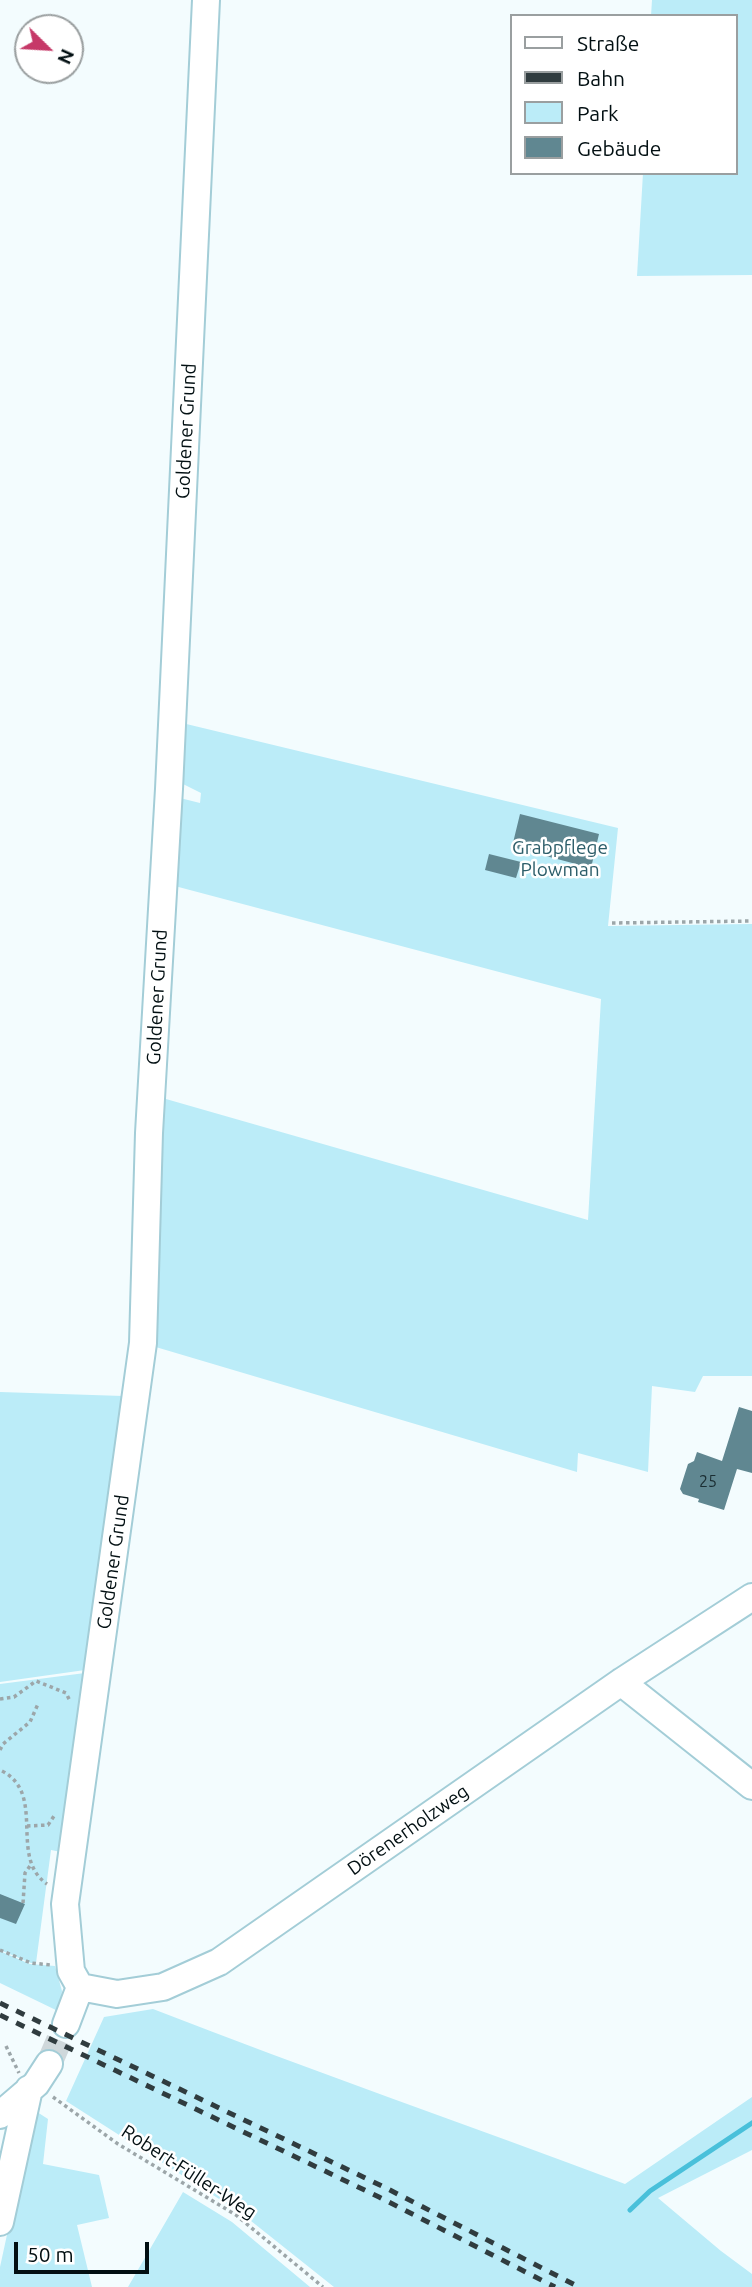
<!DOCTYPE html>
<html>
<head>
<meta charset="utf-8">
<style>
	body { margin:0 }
	#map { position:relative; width:752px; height:2287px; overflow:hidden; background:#f3fcfe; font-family:Ubuntu,sans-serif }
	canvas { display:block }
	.legend { position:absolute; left:510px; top:14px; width:228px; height:161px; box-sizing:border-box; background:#fff; border:2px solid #9a9fa0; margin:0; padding:9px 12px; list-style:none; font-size:21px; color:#020f12 }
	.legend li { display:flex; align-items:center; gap:14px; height:35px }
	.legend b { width:35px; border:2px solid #9a9fa0 }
	.north { position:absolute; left:14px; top:14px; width:70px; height:70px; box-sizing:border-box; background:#fff; border:2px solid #9a9fa0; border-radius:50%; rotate:114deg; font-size:19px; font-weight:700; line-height:28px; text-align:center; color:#020f12 }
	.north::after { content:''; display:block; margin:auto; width:24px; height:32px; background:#c63968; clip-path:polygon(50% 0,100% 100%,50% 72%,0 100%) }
	.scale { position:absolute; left:14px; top:2242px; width:135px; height:32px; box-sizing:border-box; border:4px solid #020f12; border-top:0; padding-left:9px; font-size:21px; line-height:24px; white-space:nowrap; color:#020f12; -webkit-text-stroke:5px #fff; paint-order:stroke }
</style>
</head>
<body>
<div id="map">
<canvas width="752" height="2287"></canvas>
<ul class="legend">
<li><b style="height:9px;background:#fff"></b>Straße</li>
<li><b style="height:9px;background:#303c3f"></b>Bahn</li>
<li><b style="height:19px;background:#bbecf8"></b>Park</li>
<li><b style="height:19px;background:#608791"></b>Gebäude</li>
</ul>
<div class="north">N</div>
<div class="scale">50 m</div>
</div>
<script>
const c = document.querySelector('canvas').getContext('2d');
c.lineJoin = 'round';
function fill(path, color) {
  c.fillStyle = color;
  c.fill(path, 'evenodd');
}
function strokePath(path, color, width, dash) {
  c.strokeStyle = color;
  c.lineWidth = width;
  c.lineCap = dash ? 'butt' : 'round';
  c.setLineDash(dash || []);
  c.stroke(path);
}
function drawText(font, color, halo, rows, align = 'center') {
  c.font = font + ' Ubuntu,sans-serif';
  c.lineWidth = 5;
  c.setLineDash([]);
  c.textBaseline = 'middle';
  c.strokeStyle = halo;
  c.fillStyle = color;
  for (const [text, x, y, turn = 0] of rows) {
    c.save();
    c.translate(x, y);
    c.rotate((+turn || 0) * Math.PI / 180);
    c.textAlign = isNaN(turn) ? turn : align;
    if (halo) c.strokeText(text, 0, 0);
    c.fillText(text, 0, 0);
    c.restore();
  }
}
fill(new Path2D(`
	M652 0H752V275L637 276 643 173H736V16H651Z
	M178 722 618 828 608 926 752 924V1376H703L695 1392 652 1386 648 1472 578 1453 577 1472 149 1345 159 1097 588 1220 601 999 171 885 176 797 200 803 201 793 175 780Z
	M0 1392 123 1396 85 1670 0 1682Z
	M85 1673 61 1852 51 1850 36 1963H31L0 1950V1684Z
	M0 1951 30 1964 55 1966 62 1991 60 2012 0 1983Z
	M153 2009C309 2070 468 2125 625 2184L752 2097V2150L658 2198 721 2251 752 2274V2287H334L241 2213 66 2101 104 2017Z
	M34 2110 48 2119 43 2164 99 2175 109 2218 77 2225 92 2287H0V2267Z
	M183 2192 232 2222 310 2287H128Z`), '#bbecf8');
strokePath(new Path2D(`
	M630 2210 650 2191 752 2123`), '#49c0da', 5);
fill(new Path2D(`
	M520 814 599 834 591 868 512 847Z
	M489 854 521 862 516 878 485 870Z
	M739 1407 752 1411V1473L737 1469 724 1510 698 1502 699 1499 683 1494 680 1489 688 1464 694 1461 697 1452 722 1461Z
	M0 1894 25 1904 16 1924 0 1918Z`), '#608791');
strokePath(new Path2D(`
	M49 2064 66 2024`), '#cfd8db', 26, [26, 13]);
const minor = new Path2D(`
	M621 1682 752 1786
	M80 1987 71 1971 65 1904 143 1343 149 1133 169 789 206 0
	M80 1987 117 1994 163 1987 219 1962 621 1682 752 1597
	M66 2024 80 1987
	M0 2115 36 2084 49 2064
	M0 2222 29 2089`);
strokePath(minor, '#a3cdd7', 30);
strokePath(new Path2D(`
	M612 923 752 921
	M0 1699 14 1697 36 1681 66 1693 70 1701
	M0 1750 3 1744 30 1722 38 1704
	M2 1771C47 1794 8 1857 47 1884
	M27 1826 48 1825 54 1816
	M23 1903 25 1873 30 1866
	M0 1950 31 1963 51 1965
	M6 2046 19 2073
	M53 2097 118 2144 236 2215 323 2287`), '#9ca6a9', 3.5, [3.5, 3.5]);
strokePath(minor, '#fff', 26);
strokePath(new Path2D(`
	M0 2003 384 2187 579 2287
	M0 2015 379 2197 555 2287`), '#303c3f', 5, [9, 9]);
drawText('16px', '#1a2d32', null, [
	["25",708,1482]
]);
drawText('19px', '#020f12', '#fff', [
	["Goldener Grund",186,431,-87],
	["Goldener Grund",157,997,-87],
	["Goldener Grund",113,1562,-82],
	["Dörenerholzweg",408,1830,-35],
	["Robert-Füller-Weg",189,2172,33]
]);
drawText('19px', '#2d5e6a', '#fff', [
	["Grabpflege",560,848],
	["Plowman",560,870]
]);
</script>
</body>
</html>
